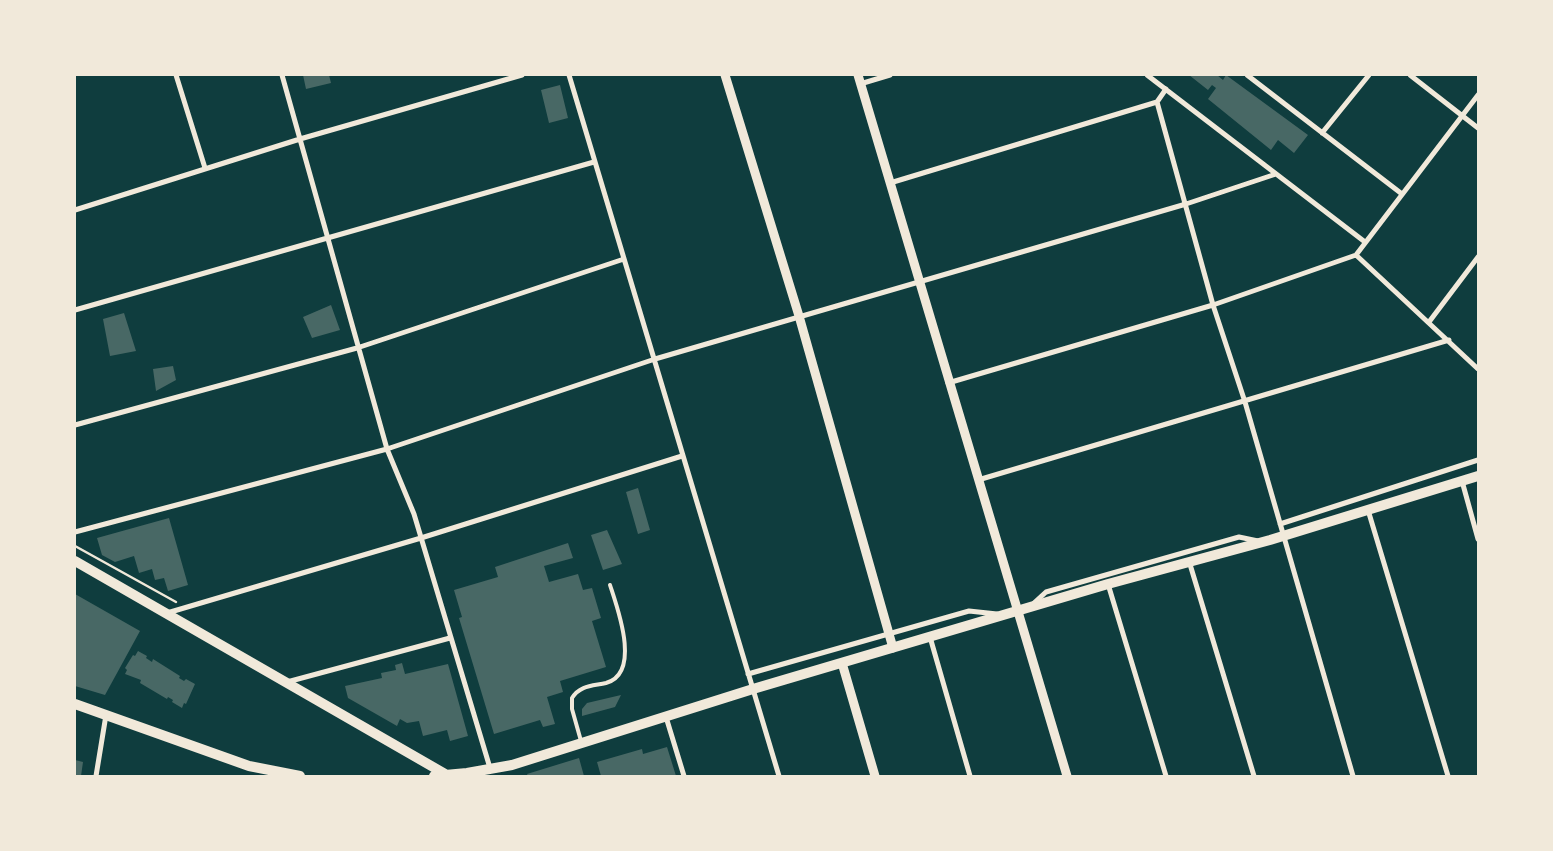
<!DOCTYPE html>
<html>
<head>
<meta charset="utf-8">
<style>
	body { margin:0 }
	#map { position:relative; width:1553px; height:851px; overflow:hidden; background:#0f3d3e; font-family:"Source Serif 4",serif }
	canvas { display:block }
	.frame { position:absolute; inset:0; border:76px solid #f1e9da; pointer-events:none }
</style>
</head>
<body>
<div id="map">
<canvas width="1553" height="851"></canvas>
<div class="frame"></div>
</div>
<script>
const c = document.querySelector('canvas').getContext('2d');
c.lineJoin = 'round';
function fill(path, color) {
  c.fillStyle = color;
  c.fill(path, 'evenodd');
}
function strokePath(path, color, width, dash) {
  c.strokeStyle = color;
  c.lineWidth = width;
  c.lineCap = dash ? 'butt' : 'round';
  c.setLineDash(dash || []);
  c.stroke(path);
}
fill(new Path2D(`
	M303 75H329L331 83 306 89Z
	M1189 75H1217L1223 80 1226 75 1308 135 1294 153 1278 140 1271 150 1208 99 1216 88 1212 85 1208 90Z
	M560 85 568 118 549 123 541 90Z
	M331 305 340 330 312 338 303 317Z
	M124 313 136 351 110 356 103 319Z
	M173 366 176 380 156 391 153 369Z
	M638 488 650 530 638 534 626 492Z
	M169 518 188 585 168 591 164 578 155 580 152 569 139 573 134 556 115 562 102 555 97 538Z
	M607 530 622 564 603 570 591 535Z
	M568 543 573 558 544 566 549 582 578 574 583 590 592 588 601 618 592 621 606 667 560 681 563 692 547 697 555 724 543 727 540 720 494 734 459 618 462 617 454 590 498 577 495 567Z
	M75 594 140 631 105 695 75 686Z
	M138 651 147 656 146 658 152 662 153 659 180 676 179 678 184 681 186 679 195 684 186 704 184 703 182 708 172 702 173 700 168 697 167 699 140 683 141 680 125 674 127 670 125 668 133 655 135 656Z
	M402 663 405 674 448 664 468 736 450 741 447 730 423 736 419 721 407 723 400 719 397 726 348 698 345 686 382 678 381 673 396 670 395 665Z
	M621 695 615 707 582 716V709L587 703Z
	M667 747 676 776H601L597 762 642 749 643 754Z
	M579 758 584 776H528L527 774Z
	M75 760 83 762 81 776H75Z`), '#486865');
strokePath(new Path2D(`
	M75 546 176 602`), '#f1e9da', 2.5);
strokePath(new Path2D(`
	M581 741 572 709V698C580 685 593 686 606 683 642 673 617 607 610 585`), '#f1e9da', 4);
strokePath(new Path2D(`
	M176 75 205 168
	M282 75 387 449 414 514 490 768
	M569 75 779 776
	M1147 75 1365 242
	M1247 75 1402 194
	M1410 75 1478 128
	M860 84 890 75
	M1157 102 1213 305 1245 402 1353 776
	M1157 102 1166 89
	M1322 133 1369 75
	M890 183 1157 102
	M75 210 300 139 522 75
	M1356 255 1478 95
	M1356 255 1478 369
	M75 310 594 162
	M1429 322 1478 257
	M948 383 1213 305 1356 255
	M75 425 357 348 624 259
	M978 480 1449 340
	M1462 481 1478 539
	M1368 510 1448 776
	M1280 524 1478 460
	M75 532 387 449 655 359 1186 204 1276 174
	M1189 561 1254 776
	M1108 584 1166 776
	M1034 603 1046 592 1239 537 1258 541
	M167 613 421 538 682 456
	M930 637 970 776
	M748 674 969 611 997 614
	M287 682 450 638
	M666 717 684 776
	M96 776 106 715`), '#f1e9da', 5);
strokePath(new Path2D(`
	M725 75 799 316 893 648
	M858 75 1067 776
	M842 663 875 776`), '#f1e9da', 9);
strokePath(new Path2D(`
	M75 561 447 775
	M75 704 249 766 300 776
	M434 776 467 773 512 765 753 689 1108 584 1270 540 1478 476`), '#f1e9da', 10);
</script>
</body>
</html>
